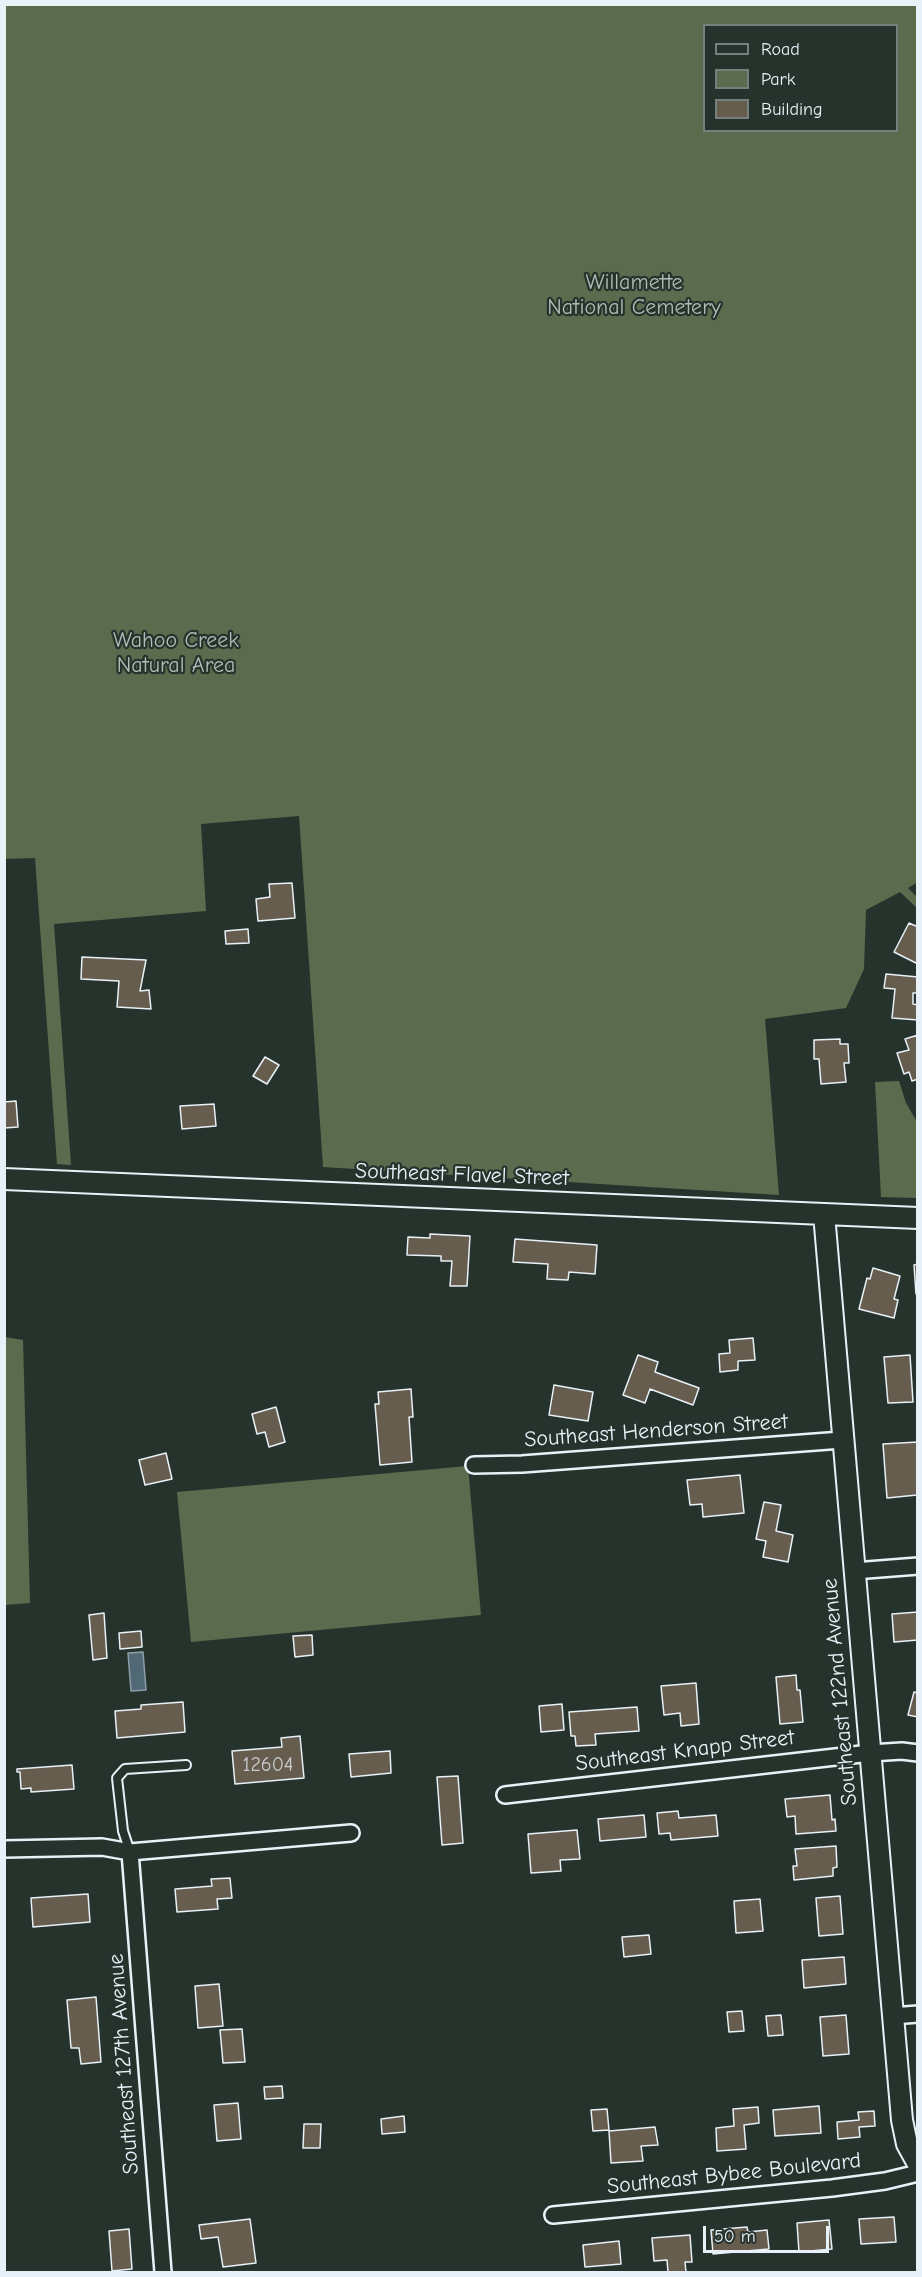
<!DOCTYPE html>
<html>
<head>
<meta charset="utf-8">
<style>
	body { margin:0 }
	#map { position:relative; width:922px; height:2277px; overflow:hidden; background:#26332d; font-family:"Comic Neue",sans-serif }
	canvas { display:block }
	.frame { position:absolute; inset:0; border:6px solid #e8f1f8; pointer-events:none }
	.legend { position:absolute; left:703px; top:24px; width:195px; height:108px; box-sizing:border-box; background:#26332d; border:2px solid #747f7e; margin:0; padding:8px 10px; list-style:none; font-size:18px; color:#e8f1f8 }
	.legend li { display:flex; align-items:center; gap:12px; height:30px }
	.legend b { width:30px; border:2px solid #747f7e }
	.scale { position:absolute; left:703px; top:2226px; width:126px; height:27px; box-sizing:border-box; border:3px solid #e8f1f8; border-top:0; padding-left:8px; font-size:18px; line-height:21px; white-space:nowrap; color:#e8f1f8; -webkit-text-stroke:4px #26332d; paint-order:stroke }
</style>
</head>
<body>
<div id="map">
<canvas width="922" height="2277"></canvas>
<div class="frame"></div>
<ul class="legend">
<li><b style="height:8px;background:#26332d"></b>Road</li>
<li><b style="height:16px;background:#5c6b4d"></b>Park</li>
<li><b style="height:16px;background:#665d4f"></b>Building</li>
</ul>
<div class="scale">50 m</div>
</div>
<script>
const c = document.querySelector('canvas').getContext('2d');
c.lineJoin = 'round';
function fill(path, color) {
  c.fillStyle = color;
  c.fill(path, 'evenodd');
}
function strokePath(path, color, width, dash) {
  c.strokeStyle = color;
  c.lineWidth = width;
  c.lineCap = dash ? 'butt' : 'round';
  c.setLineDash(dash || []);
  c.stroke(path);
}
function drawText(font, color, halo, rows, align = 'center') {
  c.font = font + ' "Comic Neue",sans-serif';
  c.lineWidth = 4.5;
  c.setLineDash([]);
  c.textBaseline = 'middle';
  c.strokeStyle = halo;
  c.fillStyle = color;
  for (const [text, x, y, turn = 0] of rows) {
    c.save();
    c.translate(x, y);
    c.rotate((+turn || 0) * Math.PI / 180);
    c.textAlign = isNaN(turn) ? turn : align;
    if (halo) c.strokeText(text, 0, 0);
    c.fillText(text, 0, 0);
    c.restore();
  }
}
fill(new Path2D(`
	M5 4 917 5 918 882 908 888 917 897V908L900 892 866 910 864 969 846 1008 765 1019 779 1195 323 1167 299 816 201 824 206 911 54 924 71 1165 57 1164 35 858 4 859ZM704 26H896V130H704Z
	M899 1081 906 1103 917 1122V1198L881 1197 875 1082Z
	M5 1337 23 1340 30 1603 5 1605Z
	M468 1466 481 1615 191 1642 177 1492Z`), '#5c6b4d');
const water = new Path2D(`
	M143 1652 146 1690 131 1691 128 1653Z`);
fill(water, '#506975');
strokePath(water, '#8d9fa9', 1.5);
const building = new Path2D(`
	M292 883 295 918 258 921 256 899 270 897 269 884Z
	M909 923 918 927V964L894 952Z
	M248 929 249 943 226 944 225 931Z
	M82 957 146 960 140 991 149 990 151 1009 117 1007 119 981 81 979Z
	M886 974 918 977V993H913V1004L918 1005V1020L892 1018 895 989 884 988Z
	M918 1035V1079L912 1081 909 1072 904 1074 897 1053 909 1050 905 1039Z
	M840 1039V1044H848L849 1063H844L846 1082 821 1084 819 1059H814V1040Z
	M265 1057 279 1065 267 1084 253 1076Z
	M16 1101 18 1127 4 1128V1102Z
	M214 1104 216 1126 182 1129 180 1106Z
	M430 1234 470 1236 467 1286H450L452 1261H441V1256L407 1255 408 1237 430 1238Z
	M515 1239 597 1245 595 1274 569 1272 568 1280 547 1279 548 1264 513 1262Z
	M918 1264V1294H916L914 1265Z
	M873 1268 900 1276 894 1299 898 1300 894 1318 859 1309 867 1278 870 1279Z
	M753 1338 755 1360 738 1361V1370L720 1372 719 1354 730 1353 729 1340Z
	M638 1355 658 1362 655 1372 699 1388 693 1405 650 1389 645 1403 623 1395Z
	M910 1355 913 1402 888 1403 884 1357Z
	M554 1385 593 1392 588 1421 549 1415Z
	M411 1389 413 1417H409L412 1462 380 1465 375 1404H379L378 1392Z
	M276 1407 285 1442 269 1447 265 1432 257 1434 252 1414Z
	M918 1442 917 1495 887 1498 883 1444Z
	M166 1453 172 1479 145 1485 139 1460Z
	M740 1475 744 1513 703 1517 702 1504 690 1505 687 1480Z
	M764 1502 781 1505 776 1531 793 1535 788 1562 763 1557 766 1541 756 1539Z
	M918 1612V1640L894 1642 892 1614Z
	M104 1613 107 1658 93 1660 89 1615Z
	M141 1631 142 1647 120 1649 119 1633Z
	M312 1635 313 1655 295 1657 293 1636Z
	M796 1675 797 1690H800L803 1722 780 1724 776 1677Z
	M696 1683 699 1724 681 1726 680 1713 664 1715 661 1686Z
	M914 1692 918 1693V1717L908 1715Z
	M183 1702 185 1732 117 1738 115 1711 141 1709V1705Z
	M562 1704 564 1730 541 1732 539 1706Z
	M637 1707 639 1731 595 1734 596 1745 576 1746 575 1736H571L569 1712Z
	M300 1736 304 1778 235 1784 232 1751 282 1747 281 1738Z
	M390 1751 391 1773 351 1777 349 1754Z
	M72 1765 74 1789 31 1792V1788L21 1789 20 1772H17V1769Z
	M458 1776 463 1843 442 1845 437 1777Z
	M830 1795 832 1820 835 1819 836 1831 796 1834 795 1816 787 1817 785 1799Z
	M678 1811 679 1818 716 1815 718 1836 671 1840 670 1833 659 1834 657 1813Z
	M644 1815 646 1837 600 1841 598 1819Z
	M577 1830 580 1859 560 1860 561 1871 531 1873 528 1834Z
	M836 1846 837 1867 833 1868V1876L794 1880 793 1866H797L795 1849Z
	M230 1878 232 1898 217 1899 218 1909 177 1912 175 1889 212 1886 211 1879Z
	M88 1894 90 1922 33 1927 31 1898Z
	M840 1896 843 1934 819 1936 816 1898Z
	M760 1899 763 1931 736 1933 734 1901Z
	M649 1935 651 1954 624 1957 622 1937Z
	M844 1957 846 1984 804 1988 802 1960Z
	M219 1984 223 2026 198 2028 195 1986Z
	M96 1997 101 2062 81 2064 79 2048H71L67 2000Z
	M742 2011 744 2031 729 2032 727 2012Z
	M781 2015 783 2035 768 2036 766 2016Z
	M846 2015 849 2054 823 2056 820 2017Z
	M242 2029 245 2062 223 2063 220 2030Z
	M282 2086 283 2098 265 2099 264 2087Z
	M238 2103 241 2139 217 2141 214 2105Z
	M819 2106 821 2133 775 2136 773 2110Z
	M758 2107 759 2123 744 2125 746 2149 717 2151 716 2128 734 2126 733 2109Z
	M607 2109 609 2130 593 2131 591 2110Z
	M874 2111 875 2126 859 2127 860 2137 838 2139 837 2122 859 2120 858 2112Z
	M404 2116 405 2132 382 2134 381 2119Z
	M304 2124H321L320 2148H303Z
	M655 2127 658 2145 641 2146 643 2161 611 2163 609 2131Z
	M894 2217 896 2242 861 2244 859 2219Z
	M250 2219 256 2263 223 2267 218 2237 201 2239 199 2225Z
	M829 2220 832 2249 799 2252 797 2223Z
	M747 2227 748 2232 767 2230 769 2249 713 2254 711 2230Z
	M129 2229 132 2269 112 2271 109 2231Z
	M690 2235 692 2262H685L686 2272H668L667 2260 654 2261 652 2238Z
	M619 2241 621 2264 585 2267 583 2245Z`);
fill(building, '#665d4f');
strokePath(building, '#e8f1f8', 1.5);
const service = new Path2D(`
	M130 1852 123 1831 117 1778 125 1769 186 1765`);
const minor = new Path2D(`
	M474 1465 522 1464 842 1440
	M854 1571 918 1566
	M505 1795 870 1753 902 1751 918 1753
	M4 1849 102 1847 130 1852 351 1833
	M130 1852 163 2272
	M892 2016 918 2014
	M553 2215 832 2188 885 2181 918 2173`);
const tertiary = new Path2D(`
	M4 1179 918 1218
	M824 1214 902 2120 907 2144 918 2164`);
strokePath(service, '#e8f1f8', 12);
strokePath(minor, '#e8f1f8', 20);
strokePath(tertiary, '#e8f1f8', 24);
strokePath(service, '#26332d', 8);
strokePath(minor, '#26332d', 15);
strokePath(tertiary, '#26332d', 20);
drawText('20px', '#c8ccce', null, [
	["12604",268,1765]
]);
drawText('22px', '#b0bbb4', '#26332d', [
	["Willamette",634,283],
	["National Cemetery",634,308],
	["Wahoo Creek",176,641],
	["Natural Area",176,666]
]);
drawText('22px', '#e8f1f8', '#26332d', [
	["Southeast Flavel Street",462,1175,2],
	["Southeast Henderson Street",656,1431,-4],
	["Southeast 122nd Avenue",840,1692,-95],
	["Southeast Knapp Street",685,1751,-7],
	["Southeast 127th Avenue",124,2064,-94],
	["Southeast Bybee Boulevard",734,2174,-6]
]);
</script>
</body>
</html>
